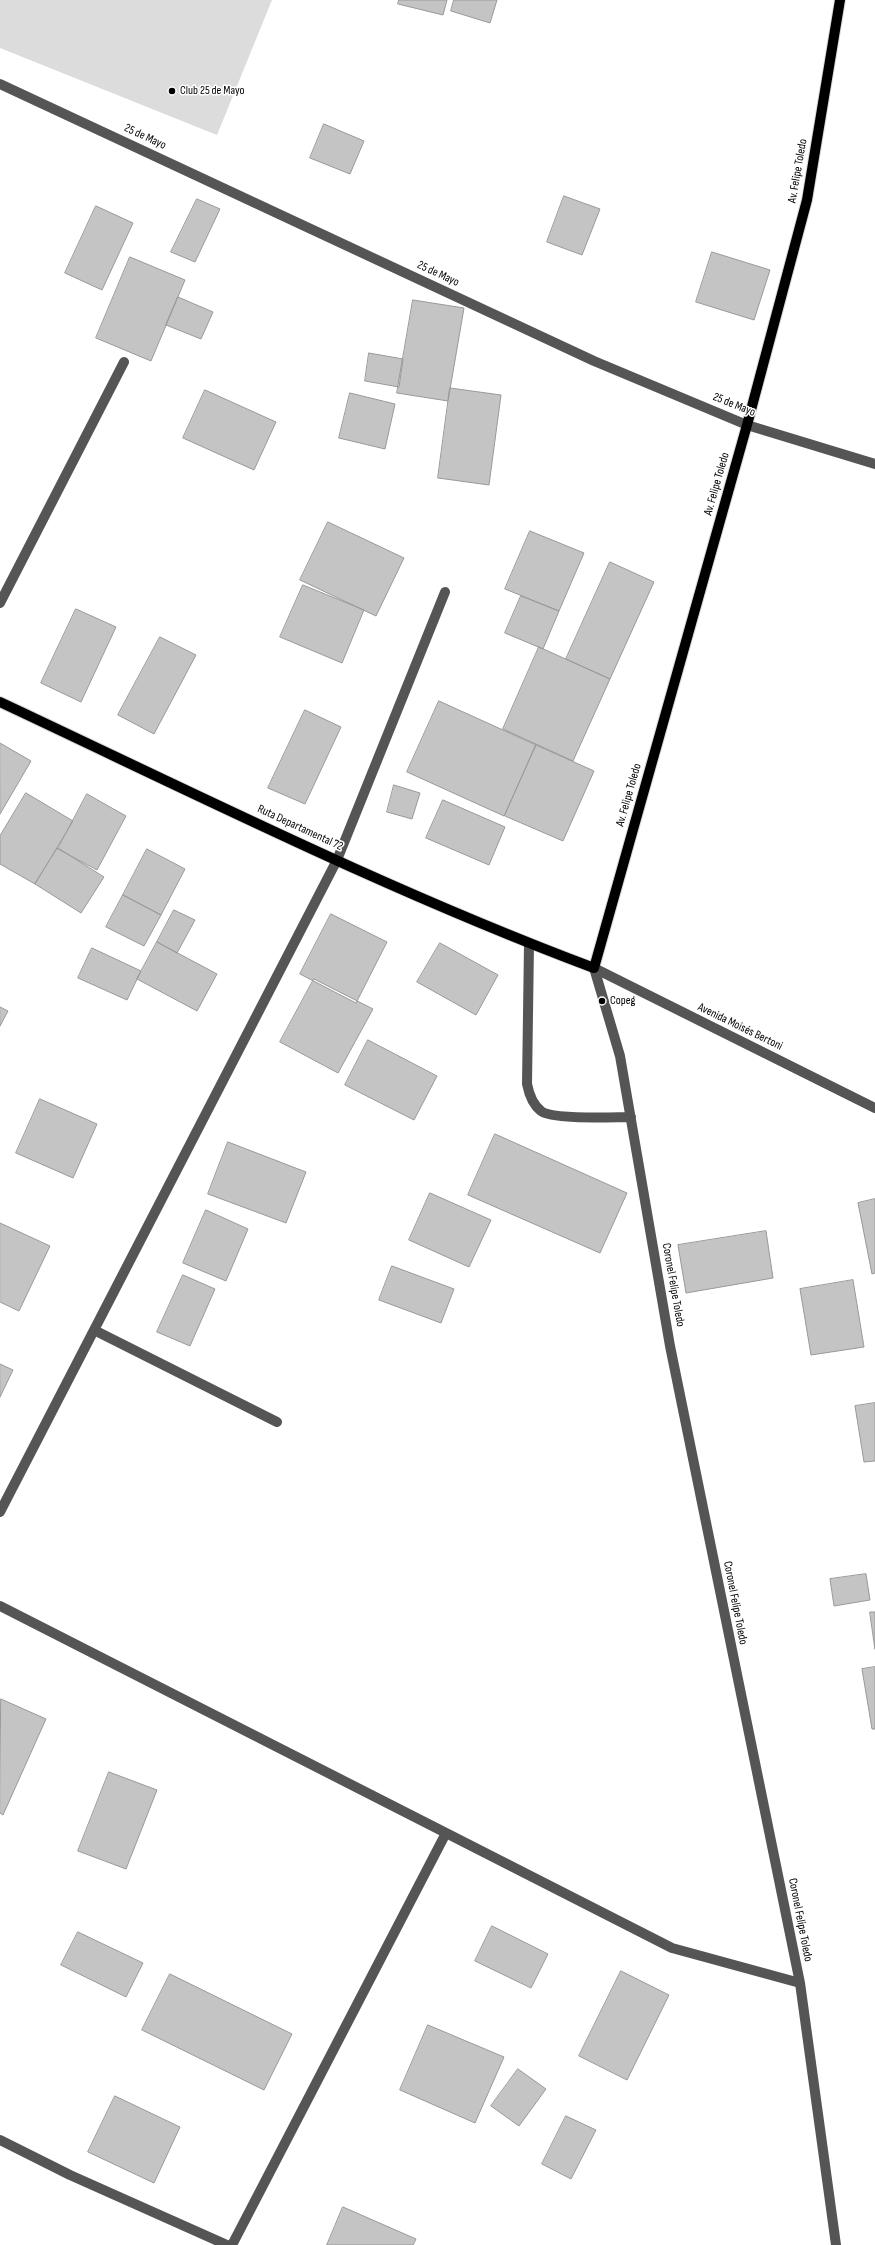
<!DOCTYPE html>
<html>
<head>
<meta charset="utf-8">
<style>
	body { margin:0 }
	canvas { display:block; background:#fff }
</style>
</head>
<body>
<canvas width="875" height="2245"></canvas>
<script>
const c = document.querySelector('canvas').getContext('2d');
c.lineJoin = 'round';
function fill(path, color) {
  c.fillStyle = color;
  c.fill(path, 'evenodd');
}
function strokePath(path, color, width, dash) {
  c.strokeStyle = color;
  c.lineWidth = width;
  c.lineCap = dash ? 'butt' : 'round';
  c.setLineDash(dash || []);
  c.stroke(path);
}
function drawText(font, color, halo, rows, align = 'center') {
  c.font = font + ' "Sofia Sans Condensed",sans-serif';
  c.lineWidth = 3;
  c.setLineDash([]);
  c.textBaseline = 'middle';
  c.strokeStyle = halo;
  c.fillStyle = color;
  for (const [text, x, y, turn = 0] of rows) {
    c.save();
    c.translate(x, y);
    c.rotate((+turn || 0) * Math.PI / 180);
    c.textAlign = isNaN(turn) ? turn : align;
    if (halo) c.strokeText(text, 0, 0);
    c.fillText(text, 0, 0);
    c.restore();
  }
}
fill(new Path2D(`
	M0 0H272L217 135 0 48Z`), '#dcdcdc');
const building = new Path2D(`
	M399 0H447L443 15 398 4Z
	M454 0H497L490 23 451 11Z
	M324 124 364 141 350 174 310 158Z
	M564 196 600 209 582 255 547 242Z
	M197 199 220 209 195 262 171 252Z
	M96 206 133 223 102 290 65 273Z
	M712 252 770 270 754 320 696 302Z
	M130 257 185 280 151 361 96 338Z
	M178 297 213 312 201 339 166 325Z
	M413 300 464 308 448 401 397 393Z
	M369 353 403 359 399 387 365 381Z
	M450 388 501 395 489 485 438 478Z
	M205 390 276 422 254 470 183 438Z
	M350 393 395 404 385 449 339 438Z
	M328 522 404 558 376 616 300 580Z
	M530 531 584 553 559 611 505 589Z
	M610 562 654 582 610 679 566 659Z
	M303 585 364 610 342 663 280 637Z
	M521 596 559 611 543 649 505 633Z
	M76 609 116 627 81 702 41 683Z
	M160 637 196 655 154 734 118 715Z
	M539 647 610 679 573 761 503 729Z
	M439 701 536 745 504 816 407 772Z
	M305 710 341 727 305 804 268 788Z
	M0 743 31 761 0 814Z
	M536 745 594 771 563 841 505 816Z
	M394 785 420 793 412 819 387 812Z
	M26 793 73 821 35 884 0 864V836Z
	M87 794 126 816 97 870 58 849Z
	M443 800 505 827 489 865 426 838Z
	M58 848 104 877 81 913 35 884Z
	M147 849 185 869 161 915 123 895Z
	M123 895 161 915 144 946 106 927Z
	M174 910 195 920 177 953 157 942Z
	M331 914 387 942 356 1003 300 974Z
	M157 942 217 974 197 1011 137 979Z
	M440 943 498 975 476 1015 417 982Z
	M92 948 141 971 127 1000 78 978Z
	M314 979 373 1009 338 1073 280 1042Z
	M0 1007 8 1011 0 1026Z
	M368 1040 437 1076 414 1120 345 1085Z
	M40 1099 97 1124 73 1178 16 1153Z
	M495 1134 627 1193 600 1253 468 1195Z
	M228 1142 306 1172 286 1223 208 1194Z
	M430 1193 491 1220 469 1267 409 1240Z
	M875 1199V1273L872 1274 858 1203Z
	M206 1210 248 1229 226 1281 183 1263Z
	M0 1223 50 1246 19 1311 0 1302Z
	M766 1231 773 1278 686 1293 678 1245Z
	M392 1266 454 1289 441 1323 379 1300Z
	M183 1275 215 1289 190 1346 157 1332Z
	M853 1280 864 1347 811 1355 800 1289Z
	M0 1364 13 1370 0 1397Z
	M875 1403V1461L864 1462 855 1406Z
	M866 1574 870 1600 834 1606 830 1579Z
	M870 1612H875V1649Z
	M875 1667V1729H872L862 1669Z
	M1 1699 46 1719 3 1815 0 1813Z
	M109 1772 157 1790 126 1869 78 1851Z
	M492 1926 548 1954 531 1988 475 1961Z
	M78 1932 143 1963 126 1997 61 1965Z
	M621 1971 669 1995 627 2080 579 2056Z
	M170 1974 292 2034 264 2090 142 2030Z
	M428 2025 504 2057 475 2123 400 2090Z
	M518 2069 546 2089 519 2126 491 2106Z
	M115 2096 180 2127 154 2183 88 2152Z
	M566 2116 596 2130 571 2179 542 2164Z
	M343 2207 416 2239 413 2245H327Z`);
fill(building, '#c4c4c4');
strokePath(building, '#999', 1);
const major = new Path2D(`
	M0 702C196 794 391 892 594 968L747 425 807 200 840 0`);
strokePath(major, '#dbdbdb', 12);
strokePath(new Path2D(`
	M0 84 594 361 747 425 875 464
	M0 603 124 362
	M529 944 527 1084C529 1094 532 1104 541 1111 552 1120 613 1117 631 1117
	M594 968 620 1056 670 1346 800 1983 836 2245
	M594 968 875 1108
	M94 1330 277 1422
	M0 1512 337 860 445 592
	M0 1606 672 1948 800 1983
	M0 2140 70 2175 227 2245
	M232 2245 446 1833`), '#555', 10);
strokePath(major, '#000', 10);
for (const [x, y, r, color] of [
	[172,91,4,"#000"],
	[602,1001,4,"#000"]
]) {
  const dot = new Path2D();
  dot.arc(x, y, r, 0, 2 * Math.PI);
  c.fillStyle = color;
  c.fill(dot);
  strokePath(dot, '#fff', 1.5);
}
drawText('12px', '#000', '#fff', [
	["Club 25 de Mayo",180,91],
	["Copeg",610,1001]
], 'left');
drawText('12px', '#000', '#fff', [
	["25 de Mayo",145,137,25],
	["Av. Felipe Toledo",798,171,-80],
	["25 de Mayo",438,274,25],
	["25 de Mayo",734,405,22],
	["Av. Felipe Toledo",717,484,-74],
	["Av. Felipe Toledo",629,795,-74],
	["Ruta Departamental 72",300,828,25],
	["Avenida Moisés Bertoni",740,1027,26],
	["Coronel Felipe Toledo",673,1285,80],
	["Coronel Felipe Toledo",735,1603,79],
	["Coronel Felipe Toledo",800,1920,79]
]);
</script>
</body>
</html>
